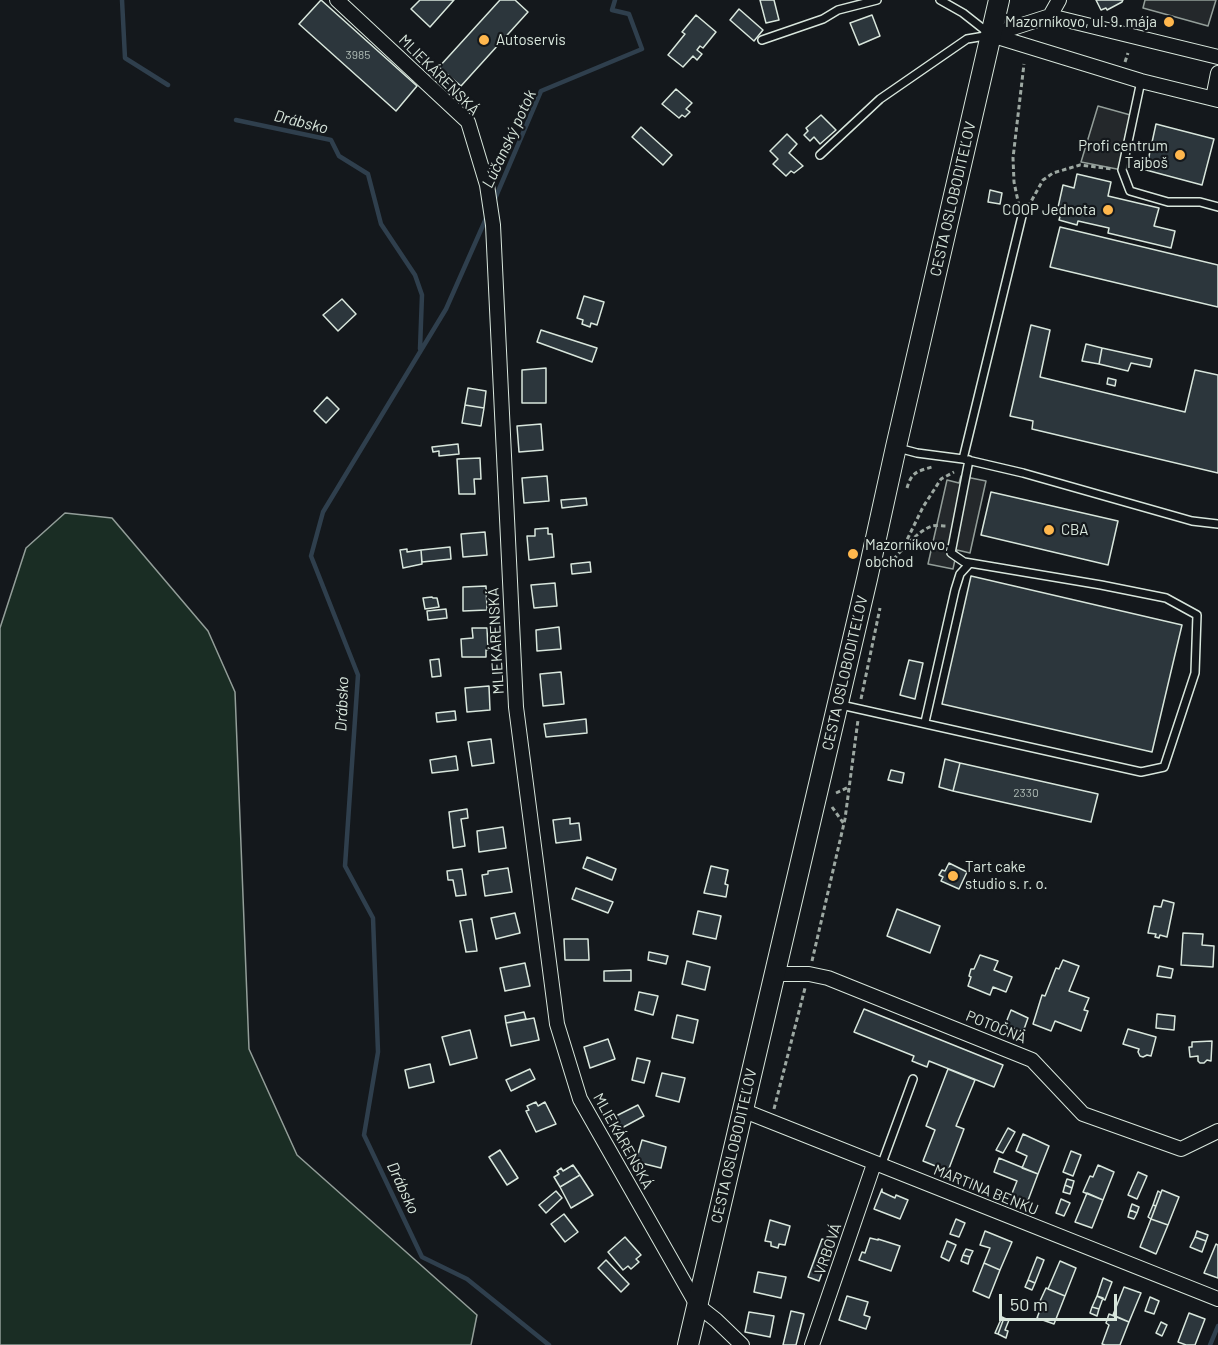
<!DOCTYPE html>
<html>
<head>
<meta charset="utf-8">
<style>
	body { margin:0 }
	#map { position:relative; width:1218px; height:1345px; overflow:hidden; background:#14181c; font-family:Barlow,sans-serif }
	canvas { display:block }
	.scale { position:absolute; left:999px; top:1294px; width:118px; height:27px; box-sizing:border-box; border:3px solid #d8e6dc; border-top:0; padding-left:8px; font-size:18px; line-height:21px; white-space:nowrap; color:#d8e6dc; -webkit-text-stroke:4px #14181c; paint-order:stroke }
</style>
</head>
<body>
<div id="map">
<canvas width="1218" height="1345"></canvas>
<div class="scale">50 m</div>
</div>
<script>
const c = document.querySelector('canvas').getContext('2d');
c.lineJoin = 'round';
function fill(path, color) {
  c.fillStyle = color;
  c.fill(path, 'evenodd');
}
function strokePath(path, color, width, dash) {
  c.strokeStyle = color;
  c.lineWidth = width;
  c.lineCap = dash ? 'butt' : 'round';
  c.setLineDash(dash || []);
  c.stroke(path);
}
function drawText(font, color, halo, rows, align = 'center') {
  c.font = font + ' Barlow,sans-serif';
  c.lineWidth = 4.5;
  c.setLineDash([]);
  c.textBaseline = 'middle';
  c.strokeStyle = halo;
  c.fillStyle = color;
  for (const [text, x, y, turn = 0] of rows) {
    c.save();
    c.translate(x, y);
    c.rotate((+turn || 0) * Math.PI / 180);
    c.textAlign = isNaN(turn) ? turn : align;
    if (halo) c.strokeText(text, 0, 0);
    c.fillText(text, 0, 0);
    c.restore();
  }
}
const green = new Path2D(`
	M65 513 112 518 208 631 235 692 249 1049 297 1155 477 1315 471 1345H0V628L26 548Z`);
fill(green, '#1a2d24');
strokePath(green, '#939e99', 1.5);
const parking = new Path2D(`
	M1145 0H1216L1208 26 1143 8Z
	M1098 106 1134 116 1122 170 1081 162Z
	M961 476 986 481 970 553 957 550 953 569 928 564 947 480 959 483Z`);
fill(parking, '#24282b');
strokePath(parking, '#939e99', 1.5);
strokePath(new Path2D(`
	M122 0 125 58 168 85
	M236 120 331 140 339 156 368 174 381 224 415 275 422 295 420 349
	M494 201 541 91 642 49 629 14 612 10 615 0
	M488 214 446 309 323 512 311 556 358 675 345 866 373 918 378 1052 364 1135 422 1257 467 1279 549 1345
	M1210 1345 1218 1326`), '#2f3f4d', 4.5);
const building = new Path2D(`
	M321 0 417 86 396 111 299 24Z
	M420 0H454L430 27 411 9Z
	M500 0H515L528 12 461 86 439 67Z
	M760 0H774L779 20 766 23Z
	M1096 0H1123L1122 2 1107 10 1106 8 1101 10Z
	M739 9 763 30 754 41 730 20Z
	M696 15 716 32 703 48 700 46 697 50 702 54 697 60 693 56 683 67 668 55 685 34 682 32Z
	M872 15 880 36 859 45 850 23Z
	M676 89 692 103 686 109 690 112 685 117 682 115 679 118 662 104Z
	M821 115 836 130 820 144 814 137 810 141 804 135 808 131 806 128Z
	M1156 124 1214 139 1202 185 1146 170Z
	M641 127 672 155 663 165 632 137Z
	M787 134 797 144 789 153 803 166 794 173 791 171 786 176 773 164 778 159 770 151Z
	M1077 174 1111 182 1108 196 1159 208 1154 226 1175 231 1171 248 1108 233 1109 228 1078 221 1077 225 1059 220 1061 213 1057 212 1063 185 1074 188Z
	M990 190 1002 193 1000 204 988 202Z
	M1060 227 1218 265V307L1050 267Z
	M584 296 604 302 597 325 591 323 590 327 582 324 583 320 577 318Z
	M342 299 356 314 338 331 323 315Z
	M1031 325 1050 330 1040 377 1185 412 1195 370 1218 375V473L1032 429 1033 421 1010 416Z
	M541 330 597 348 592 362 537 342Z
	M1086 344 1102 348 1099 364 1082 361Z
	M1102 348 1152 359 1150 367 1131 363 1128 371 1099 364Z
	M546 368V403H522V370Z
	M1108 378 1116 380 1115 386 1107 384Z
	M468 388 486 391 484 408 465 405Z
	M327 397 339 409 326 423 314 411Z
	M465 405 484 408 481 426 462 423Z
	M541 424 543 450 519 452 517 426Z
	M458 444 459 454 439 456V451L433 452 432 447Z
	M480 458 481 479H474L475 494H459L457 459Z
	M547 476 549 501 524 503 522 478Z
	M991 492 1118 521 1108 565 981 535Z
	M586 498 587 505 562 508 561 500Z
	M548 528V534H552L554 557 529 560 527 536H535V529Z
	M485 532 487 555 463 557 461 534Z
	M450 547 451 559 422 562 421 550Z
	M407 549V552L421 550 422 564 403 568 400 550Z
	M590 562 591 572 572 574 571 564Z
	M971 576 1182 625 1152 752 942 704Z
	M555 583 557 606 534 608 531 585Z
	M486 586 487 610 463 611V587Z
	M432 597 433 598H437L439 607 425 609 423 598Z
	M446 609 447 618 428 620 427 611Z
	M559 627 561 649 537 651 536 630Z
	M472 628H487L488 650H486V657H462L461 639 473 638Z
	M439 659 441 676 432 677 430 660Z
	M909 660 923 663 915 699 900 695Z
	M561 672 564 704 543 706 540 674Z
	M489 686 490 710 467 712 465 688Z
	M455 711 456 720 437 722 436 713Z
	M586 719 587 733 546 737 544 724Z
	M491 739 494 763 472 766 468 742Z
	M456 756 458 770 432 773 430 760Z
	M945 759 960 763 953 791 939 787Z
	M960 763 1098 794 1091 822 953 791Z
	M891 770 904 773 902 783 888 780Z
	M467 809 468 818 461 819 465 846 453 848 449 812Z
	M570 818V824L579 823 581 840 556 843 553 820Z
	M503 827 506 848 479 852 477 831Z
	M587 857 616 869 612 880 583 868Z
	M949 863 967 872 959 889 941 881 943 877 939 875 942 870 945 871Z
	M711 866 728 870 725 884 728 885 726 897 704 893Z
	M508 868 512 892 485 896 482 875 488 874V871Z
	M462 869 466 895 456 896 453 880H448L447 871Z
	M576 888 613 902 608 913 572 899Z
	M1163 900 1174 903 1167 937 1160 935 1159 938 1155 937 1156 934 1148 933 1154 906 1161 907Z
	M897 909 940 926 930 953 887 936Z
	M698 911 721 916 716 939 693 934Z
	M515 913 520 933 496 939 491 918Z
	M472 919 477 951 466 952 460 921Z
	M1183 933 1203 934 1202 945 1214 946 1213 967 1181 965Z
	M564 939H588L589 960H565Z
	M649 952 668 956 666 964 648 960Z
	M980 955 998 961 994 970 1012 977 1006 992 993 987 990 995 968 986 971 977 969 976 971 969H974Z
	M1063 960 1079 966 1069 991 1089 998 1084 1010 1088 1011 1081 1031 1055 1021 1051 1031 1033 1024 1042 995 1045 996 1056 968 1059 969Z
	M687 961 710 967 705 990 682 984Z
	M525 963 530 986 505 991 500 968Z
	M1159 966 1173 969 1171 978 1157 976Z
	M631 970V981H604V971Z
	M639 992 658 996 653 1015 635 1010Z
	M864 1009 1003 1065 994 1087 929 1061 927 1067 912 1061 914 1056 854 1032Z
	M1011 1010 1028 1018 1023 1032 1005 1025Z
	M524 1012 526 1019 506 1023 505 1016Z
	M1157 1014 1175 1016 1174 1030 1156 1028Z
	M677 1015 698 1020 693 1043 672 1038Z
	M534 1018 539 1040 511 1046 506 1023Z
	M1128 1029 1156 1037 1151 1056 1147 1055 1143 1057 1140 1056 1138 1052 1139 1049 1123 1044Z
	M470 1030 477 1058 450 1065 442 1037Z
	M608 1039 615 1059 590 1068 584 1047Z
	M1212 1041 1211 1061 1207 1060 1204 1063H1200L1198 1061V1056L1190 1057 1189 1047H1192V1042Z
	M637 1058 650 1061 644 1083 632 1080Z
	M430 1064 434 1082 409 1088 405 1070Z
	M530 1069 535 1079 511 1091 506 1080Z
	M948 1069 975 1080 956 1126 964 1129 948 1171 923 1161 935 1130 926 1126Z
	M662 1073 685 1078 679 1102 656 1096Z
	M536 1102 538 1106 545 1102 556 1124 536 1132 526 1111 529 1110 527 1106Z
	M638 1105 644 1116 618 1130 612 1118Z
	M1008 1128 1015 1132 1003 1153 996 1150Z
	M1023 1134 1049 1146 1038 1174 1022 1168 1027 1156 1016 1151Z
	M642 1140 666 1147 661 1168 633 1161 635 1153 638 1154Z
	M500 1150 518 1178 507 1185 489 1157Z
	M1071 1151 1081 1155 1073 1176 1063 1172Z
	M999 1158 1038 1174 1027 1203 1011 1196 1017 1181 994 1172Z
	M573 1165 580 1175 560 1187 554 1177 559 1174 557 1171 561 1168 563 1171Z
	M1098 1165 1114 1172 1103 1200 1083 1192 1090 1176 1093 1177Z
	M1138 1172 1147 1176 1137 1199 1128 1195Z
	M580 1175 593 1195 571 1208 560 1187Z
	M1067 1179 1074 1181 1072 1188 1065 1185Z
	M1065 1185 1072 1188 1070 1194 1063 1192Z
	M882 1189V1192L895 1198 896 1195 908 1200 900 1219 874 1209Z
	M1162 1190 1179 1197 1168 1225 1151 1219Z
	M556 1191 562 1198 546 1213 539 1205Z
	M1158 1191 1161 1193 1156 1206 1153 1205Z
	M1087 1193 1103 1200 1092 1228 1075 1222Z
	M1061 1199 1070 1203 1064 1216 1056 1213Z
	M1132 1204 1139 1207 1137 1213 1130 1210Z
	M1153 1205 1156 1206 1151 1219 1148 1217Z
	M1130 1210 1137 1213 1134 1219 1128 1217Z
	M564 1214 578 1232 565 1242 551 1224Z
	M956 1219 965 1223 959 1237 950 1234Z
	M1151 1219 1168 1225 1156 1254 1140 1247Z
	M770 1220 790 1226 785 1245 779 1244 778 1248 771 1246V1242L765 1241Z
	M985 1231 1012 1242 1000 1270 984 1263 990 1248 980 1245Z
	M1197 1231 1208 1235 1206 1241 1195 1237Z
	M625 1237 641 1255 636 1259 639 1262 631 1269 628 1266 623 1270 608 1252Z
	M1195 1237 1206 1241 1202 1252 1190 1247Z
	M870 1238 878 1240V1239L900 1246 891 1271 859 1260 862 1252 865 1253Z
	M822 1239 833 1243 819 1281 808 1277Z
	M947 1241 956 1245 949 1261 941 1257Z
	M1216 1244 1218 1245V1278L1204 1273Z
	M966 1249 973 1251 970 1257 963 1255Z
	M963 1255 970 1257 968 1264 961 1261Z
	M1037 1257 1044 1260 1035 1283 1028 1280Z
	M606 1260 629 1284 621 1292 598 1268Z
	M1060 1261 1076 1268 1065 1296 1048 1289Z
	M984 1263 1000 1270 989 1298 973 1291Z
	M758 1272 786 1277 781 1298 754 1292Z
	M1103 1278 1112 1282 1105 1300 1097 1296Z
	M1028 1280 1035 1283 1032 1290 1025 1287Z
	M1124 1287 1141 1293 1129 1322 1113 1315Z
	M1046 1288 1065 1296 1054 1324 1037 1318 1043 1302 1040 1301Z
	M847 1296 868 1302 864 1315 870 1317 866 1329 839 1320Z
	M1097 1296 1103 1298 1099 1309 1092 1307Z
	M1150 1297 1159 1301 1154 1314 1145 1311Z
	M1092 1307 1099 1309 1097 1316 1090 1313Z
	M791 1311 804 1314 796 1345H783Z
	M749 1312 774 1316 770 1337 745 1332Z
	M1189 1313 1205 1319 1195 1345H1186L1178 1342Z
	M1109 1314 1129 1322 1120 1345H1105L1102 1344 1109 1325 1106 1323Z
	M1002 1317 1004 1318 998 1334 995 1333Z
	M1004 1318 1009 1320 1005 1330 1008 1331 1006 1338 998 1334Z
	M1161 1322 1167 1325 1162 1336 1156 1333Z`);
fill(building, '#2c363c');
strokePath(building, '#d8e6dc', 1.5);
const service = new Path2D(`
	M762 40 823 19 838 10 877 0
	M1141 81 1122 170 1130 191 1168 202H1200L1218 207
	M820 155 880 99 967 39 991 35 963 13 940 0
	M898 448 917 453 963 459 1023 473 1192 521 1218 524
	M963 459 1022 216
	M969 460 951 553 964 562 970 563
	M841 705 1141 772 1164 767 1195 673 1197 615 1166 598 1101 585 970 563 960 574 955 590 925 722
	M881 1166 913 1079`);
const minor = new Path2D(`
	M337 0 468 122 487 185 493 225 516 707 557 1024 580 1099 697 1305 716 1320 742 1345
	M1050 16 1218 57
	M991 35 1141 81 1218 100
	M991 35 1050 16 1059 0
	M1213 98 1218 73
	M774 974H809L828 978 1032 1060 1083 1114 1181 1149 1218 1131
	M742 1110 1218 1299
	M812 1345 874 1164`);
const secondary = new Path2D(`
	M688 1345 867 579 896 447 999 0`);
strokePath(service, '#d8e6dc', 10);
strokePath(minor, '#d8e6dc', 16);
strokePath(secondary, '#d8e6dc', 22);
strokePath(new Path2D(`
	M1125 62 1128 53
	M1019 206 1014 182 1013 158 1024 64
	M1028 207 1043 180 1053 173 1080 165 1113 169
	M907 488C911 473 917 471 932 467
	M904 546 923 507 941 479 954 472
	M889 565C899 553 917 531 932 526 936 525 942 526 946 526
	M861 699 880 608
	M836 793 849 787
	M832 807 844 824
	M812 961 845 819 858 720
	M774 1109 805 988`), '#9da8a2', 3, [4.5, 3]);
strokePath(service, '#14181c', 7);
strokePath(minor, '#14181c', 14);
strokePath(secondary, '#14181c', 20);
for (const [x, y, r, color] of [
	[1169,22,6,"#ffb74d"],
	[484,40,6,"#ffb74d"],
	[1180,155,6,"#ffb74d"],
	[1108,210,6,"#ffb74d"],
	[1049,530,6,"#ffb74d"],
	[853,554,6,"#ffb74d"],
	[953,876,6,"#ffb74d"]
]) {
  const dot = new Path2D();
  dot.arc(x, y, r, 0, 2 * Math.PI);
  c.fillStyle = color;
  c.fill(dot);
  strokePath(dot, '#14181c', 2);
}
drawText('12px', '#adbab4', null, [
	["3985",358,55],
	["2330",1026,793]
]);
drawText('15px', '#d8e6dc', '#14181c', [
	["Mazorníkovo, ul. 9. mája",1157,22,"right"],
	["Autoservis",496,40],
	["Profi centrum",1168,146,"right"],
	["Tajboš",1168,163,"right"],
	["COOP Jednota",1096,210,"right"],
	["CBA",1061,530],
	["Mazorníkovo,",865,545],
	["obchod",865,562],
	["Tart cake",965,867],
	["studio s. r. o.",965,884]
], 'left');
drawText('15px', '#d8e6dc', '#14181c', [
	["MLIEKÁRENSKÁ",439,75,45],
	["CESTA OSLOBODITEĽOV",953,199,-77],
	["MLIEKÁRENSKÁ",496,641,-93],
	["CESTA OSLOBODITEĽOV",845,673,-77],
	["POTOČNÁ",996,1027,22],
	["MLIEKÁRENSKÁ",623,1141,61],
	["CESTA OSLOBODITEĽOV",734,1146,-77],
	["MARTINA BENKU",986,1190,22],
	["VRBOVÁ",828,1249,-71]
]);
drawText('italic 16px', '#d8e6dc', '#14181c', [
	["Drábsko",301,122,14],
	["Lúčanský potok",509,139,-65],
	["Drábsko",342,704,-88],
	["Drábsko",403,1188,65]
]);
</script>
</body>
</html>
